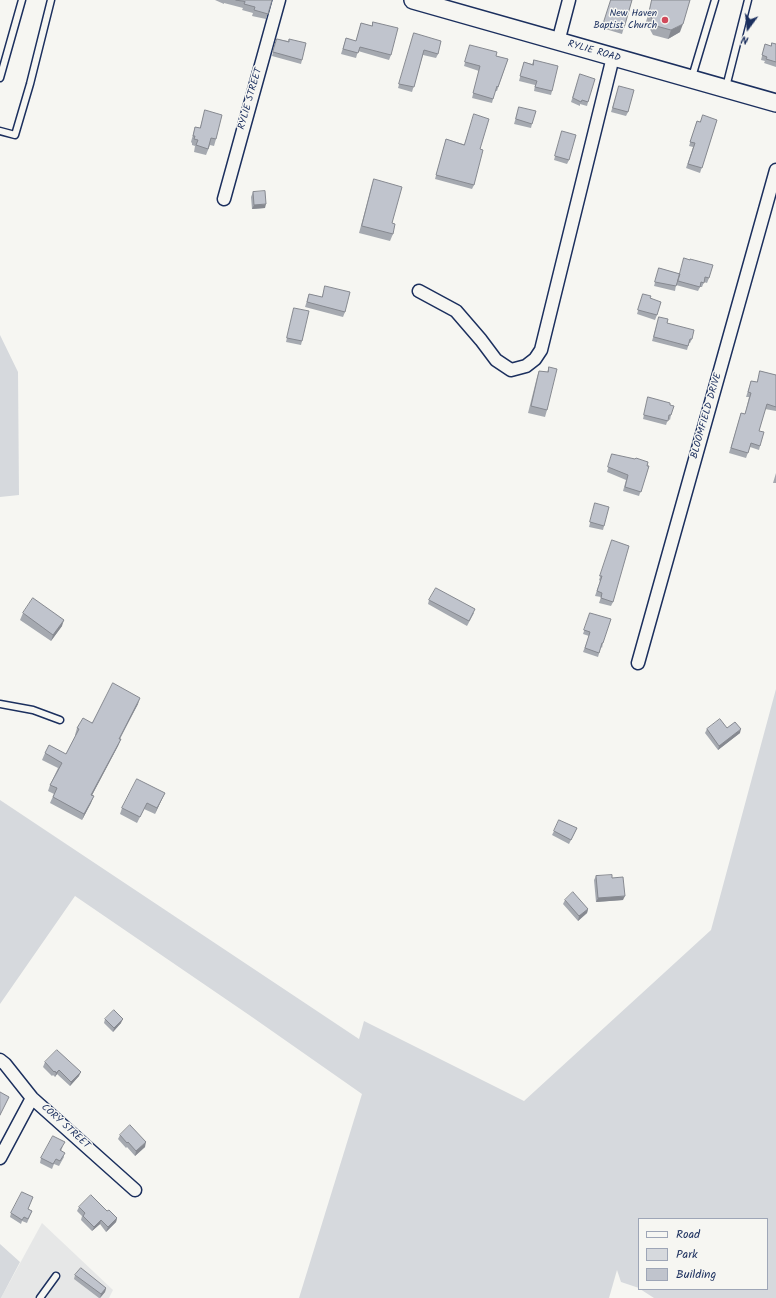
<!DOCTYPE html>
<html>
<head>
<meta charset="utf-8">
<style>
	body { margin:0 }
	#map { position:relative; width:776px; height:1298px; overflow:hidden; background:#f6f6f2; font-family:Kalam,sans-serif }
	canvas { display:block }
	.legend { position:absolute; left:638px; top:1218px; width:130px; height:72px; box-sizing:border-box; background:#f6f6f2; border:1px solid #9ea6b7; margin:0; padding:5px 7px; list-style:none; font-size:12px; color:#1b2f5e }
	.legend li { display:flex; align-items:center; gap:8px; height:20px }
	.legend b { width:20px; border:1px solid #9ea6b7 }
	.north { position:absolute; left:728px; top:8px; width:40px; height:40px; -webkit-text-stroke:3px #f6f6f2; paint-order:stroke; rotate:195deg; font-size:11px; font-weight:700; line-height:16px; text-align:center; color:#1b2f5e }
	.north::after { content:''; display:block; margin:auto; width:14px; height:18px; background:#1b2f5e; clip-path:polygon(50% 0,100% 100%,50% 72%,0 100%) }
</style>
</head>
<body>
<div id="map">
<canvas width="776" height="1298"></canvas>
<ul class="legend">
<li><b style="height:5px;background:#f6f6f2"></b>Road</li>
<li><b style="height:11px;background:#d6d9dd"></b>Park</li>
<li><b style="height:11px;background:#c0c4cd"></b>Building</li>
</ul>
<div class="north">N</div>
</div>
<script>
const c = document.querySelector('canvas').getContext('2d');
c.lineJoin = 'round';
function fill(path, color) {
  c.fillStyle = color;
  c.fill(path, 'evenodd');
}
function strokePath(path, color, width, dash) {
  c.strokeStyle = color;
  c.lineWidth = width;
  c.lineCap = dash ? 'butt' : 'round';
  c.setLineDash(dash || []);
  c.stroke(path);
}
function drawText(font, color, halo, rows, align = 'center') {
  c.font = font + ' Kalam,sans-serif';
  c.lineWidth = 3;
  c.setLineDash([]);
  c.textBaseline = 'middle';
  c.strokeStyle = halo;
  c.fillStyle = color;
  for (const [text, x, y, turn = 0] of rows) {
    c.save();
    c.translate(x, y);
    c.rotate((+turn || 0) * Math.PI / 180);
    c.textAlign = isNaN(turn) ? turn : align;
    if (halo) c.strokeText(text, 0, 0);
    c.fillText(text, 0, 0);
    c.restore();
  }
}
fill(new Path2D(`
	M42 1223 113 1290 109 1298H1Z`), '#e6e7e7');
fill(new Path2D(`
	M0 335 18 372 19 495 0 497Z
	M776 689V1298H654L640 1289H767V1219H639V1288L621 1282 617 1270 609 1298H299L362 1094 252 1017 75 896 0 1004V800L359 1039 364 1021 524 1101 711 930Z
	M0 1244 20 1262 1 1298H0Z`), '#d6d9dd');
const lane = new Path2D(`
	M692 77 715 0
	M0 78 22 0
	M726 87 748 0
	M0 131 15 135 30 84 51 0
	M0 704 33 710 60 720
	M40 1298 56 1276`);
const street = new Path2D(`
	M558 42 569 0
	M224 199 279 0
	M419 291 456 311 481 340 496 360 511 370 526 366 535 359 541 350 613 57
	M638 663 776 170
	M0 1060 5 1064 32 1098 135 1190
	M0 1158 32 1098`);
const secondary = new Path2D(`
	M413 0 776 103`);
strokePath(lane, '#1b2f5e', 9);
strokePath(street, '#1b2f5e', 15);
strokePath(secondary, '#1b2f5e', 20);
strokePath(lane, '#f6f6f2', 6);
strokePath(street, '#f6f6f2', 12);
strokePath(secondary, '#f6f6f2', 17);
fill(new Path2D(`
	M215 0H272L266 19 252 16 253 13 242 10 243 8 224 3V4Z
	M611 0H632L622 34 602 28Z
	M652 0 680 32 668 39 653 35 646 22Z
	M373 22 391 55 389 60 358 51 356 58 341 54 346 38 356 41 361 23 372 26Z
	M414 33 438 54 436 58 423 55 412 92 398 88Z
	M277 39 288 41 289 39 302 60 301 64 272 56Z
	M765 44 771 46 776 44V67L764 63 765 61 761 60Z
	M470 45 496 56 508 59 497 91H495L492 103 472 98 479 71 464 66Z
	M534 60 552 91 551 95 534 91 535 85 519 81 524 62 532 64Z
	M580 74 588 102 587 106 580 104V106L571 102Z
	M619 86 628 112 626 116 611 112Z
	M519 107 532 124 531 128 514 124Z
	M205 110 216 139 214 146 210 145 206 155 194 152 195 146 192 145V143L191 142 195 127 200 128Z
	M717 120 700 173 686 168 693 147 689 146 697 121 700 122Z
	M562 131 569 160 567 164 554 160Z
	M446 139 480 149 474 185 472 189 435 179Z
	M374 179 392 223 393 234 390 241 359 233 372 185Z
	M253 192 265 208 252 209 251 197Z
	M684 258 690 260 709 278 707 283 704 282 702 287H700L698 291 676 285 675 291 654 286 659 268 680 274Z
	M325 286 345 312 343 317 305 307 309 294 322 297Z
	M643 294 650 298 657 315 655 320 637 314Z
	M294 308 302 341 301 345 286 342Z
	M659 317 667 323 692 339 690 343H689L687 350 652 341Z
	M549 367 547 410 545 417 528 413 537 377 539 371 547 372Z
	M760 371 776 375V411L765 409 759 431 760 446 759 450 750 447 746 458 729 453 741 413 745 414 749 397H746L751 381 757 382Z
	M648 397 670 405 671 415 670 420 668 419 666 425 643 419Z
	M612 454 649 466 639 496 623 491 626 480 607 472Z
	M776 473V483H773Z
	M595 503 604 526 603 530 589 527Z
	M612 540 613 602 611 606 599 603 601 597 595 596 600 581 599 580Z
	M429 600 474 613 467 626 428 604Z
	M23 613 62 626 51 641 20 620Z
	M590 613 603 643 602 648 601 647 598 657 583 652 589 636 583 634Z
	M138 704 120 739H121L118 746 92 795 91 803 82 820 50 803 54 794 48 791 50 785 58 768 42 760 45 753 66 754 76 735H75L77 728Z
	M727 728 740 733 718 750 705 733 707 729Z
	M165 793 162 799 155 814 144 809 137 823 120 814 122 808Z
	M577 828 569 844 552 835 554 831Z
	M596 876 612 878 623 900 596 902 594 880Z
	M565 900 588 909 587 913 578 921 563 904Z
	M105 1019 121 1023 113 1032 104 1023Z
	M45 1062 79 1076 70 1086 57 1074 55 1077 53 1075 52 1076 43 1067Z
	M120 1135 145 1147 135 1156 127 1147 126 1148 118 1139Z
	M63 1146 61 1151 64 1157 59 1166 54 1164 52 1169 40 1163 41 1158Z
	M79 1207 107 1211 117 1218 116 1222 106 1232 100 1224 92 1231 81 1220 82 1216 77 1211Z
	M28 1209 32 1211 27 1223 22 1221 21 1224 10 1217 11 1213Z
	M75 1275 106 1288 105 1292 100 1298H99L74 1279Z`), '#a5a9b0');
fill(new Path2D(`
	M683 24 680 32 668 39 671 30Z
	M266 204 265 208 252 209 254 205Z
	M64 620 62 626 51 641 53 635Z
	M140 698 138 704 116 745 119 739Z
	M741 729 740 733 718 750 719 746Z
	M121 739 118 746 89 801 91 795Z
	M165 793 162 799 155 814 157 808Z
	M94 796 91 803 82 820 84 814Z
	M625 896 623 900 596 902 598 898Z
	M588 909 587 913 578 921 579 916Z
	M123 1019 121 1023 113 1032 114 1028Z
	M59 1070 57 1074 55 1077 56 1073Z
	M81 1072 79 1076 70 1086 71 1082Z
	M146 1142 145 1147 135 1156 136 1151Z
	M117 1218 116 1222 106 1232 108 1227Z
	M101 1220 100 1224 92 1231 94 1227Z
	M106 1288 105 1292 100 1298 101 1294Z`), '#868990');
const building = new Path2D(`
	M236 0H272L268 14 254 10 255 7 244 4 245 2Z
	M611 0H632L624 28 604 22Z
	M652 0H690L683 24 671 30 656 26 649 13Z
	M373 22 398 28 391 55 360 47 358 53 343 49 346 38 356 41 361 23 372 26Z
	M414 33 441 41 438 54 424 50 414 87 399 84Z
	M277 39 289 42V39L306 43 302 60 273 52Z
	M772 43 776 44V62L766 59 767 57 762 55 765 44 771 46Z
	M470 45 497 52 496 56 508 59 498 87 497 86 493 99 473 93 480 66 465 62Z
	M534 60 558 66 552 91 535 87 537 81 520 76 524 62 533 65Z
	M580 74 595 79 588 102 582 100 581 102 573 98Z
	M619 86 634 90 628 112 613 108Z
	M519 107 536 111 532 124 516 119Z
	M205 110 222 115 216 139 211 138 208 149 196 145 198 140 194 139 195 136H193L195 127 200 128Z
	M474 114 489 119 480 149 483 150 474 185 436 175 446 139 464 145Z
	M703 115 717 120 702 168 688 164 695 143 690 142 697 121 700 122Z
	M562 131 576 135 569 160 555 156Z
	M374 179 402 187 392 223 395 224 393 234 362 226Z
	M265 191 266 204 254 205 253 192Z
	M684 258 690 260V259L713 265 709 278 705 277 704 283 701 282 700 287 678 281Z
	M659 268 680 274 676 286 655 282Z
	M325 286 350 292 345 312 307 302 309 294 322 297Z
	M643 294 651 296 650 298 661 302 657 315 638 310Z
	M294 308 309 311 302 341 287 338Z
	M659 317 668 319 667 323 694 330 692 339H690L688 346 654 337Z
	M549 367 557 369 547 410 531 406 539 371 548 372Z
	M760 371 776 375V407L767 404 759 431 764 432 760 446 751 443 748 453 731 448 741 413 745 414 751 393 748 392 751 381 757 382Z
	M648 397 670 403V405L674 406 671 415H669L668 421 644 415Z
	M612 454 635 459 636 458 648 462 647 466H649L641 492 625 487 628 475 608 467Z
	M595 503 609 507 604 526 590 522Z
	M612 540 629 546 613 602 601 598 602 593 597 591 602 576H600Z
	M436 588 475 609 469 621 429 600Z
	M33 598 64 620 53 635 23 613Z
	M590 613 611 619 603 643H602L599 653 585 648 590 632 584 630Z
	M113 683 140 698 119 739H121L91 795 94 796 84 814 53 797 57 788 50 785 62 763 45 753 49 745 66 754 79 729 77 728 83 718 92 723Z
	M720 719 727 728 735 722 741 729 719 746 707 729Z
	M137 779 165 793 157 808 147 803 140 817 122 808Z
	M559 820 577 828 571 840 554 831Z
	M612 875V878L623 877 625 896 598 898 596 876Z
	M573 892 588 909 579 916 565 900Z
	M114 1010 123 1019 114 1028 105 1019Z
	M57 1050 81 1072 71 1082 59 1070 56 1073 55 1071 54 1072 45 1062Z
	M0 1092 9 1097 0 1115Z
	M130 1125 146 1142 136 1151 128 1142 127 1143 120 1135Z
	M53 1136 65 1142 60 1150 65 1153 60 1161 56 1159 53 1164 41 1158Z
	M22 1192 33 1197 28 1209 32 1211 28 1219 24 1217 22 1220 11 1213Z
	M91 1195 107 1211 109 1210 117 1218 108 1227 101 1220 94 1227 83 1216 85 1213 79 1207Z
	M81 1268 106 1288 101 1294 75 1275Z`);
fill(building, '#c0c4cd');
strokePath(building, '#868990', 1);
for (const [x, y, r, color] of [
	[665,20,4,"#d1495b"]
]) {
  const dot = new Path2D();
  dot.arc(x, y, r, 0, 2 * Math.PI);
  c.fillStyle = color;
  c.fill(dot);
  strokePath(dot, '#f6f6f2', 1.5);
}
drawText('10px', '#1b2f5e', '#f6f6f2', [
	["New Haven",657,14],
	["Baptist Church",657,26]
], 'right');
drawText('10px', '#1b2f5e', '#f6f6f2', [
	["RYLIE ROAD",594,52,16],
	["RYLIE STREET",251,99,-74],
	["BLOOMFIELD DRIVE",707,416,-74],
	["CORY STREET",65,1127,42]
]);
</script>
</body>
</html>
